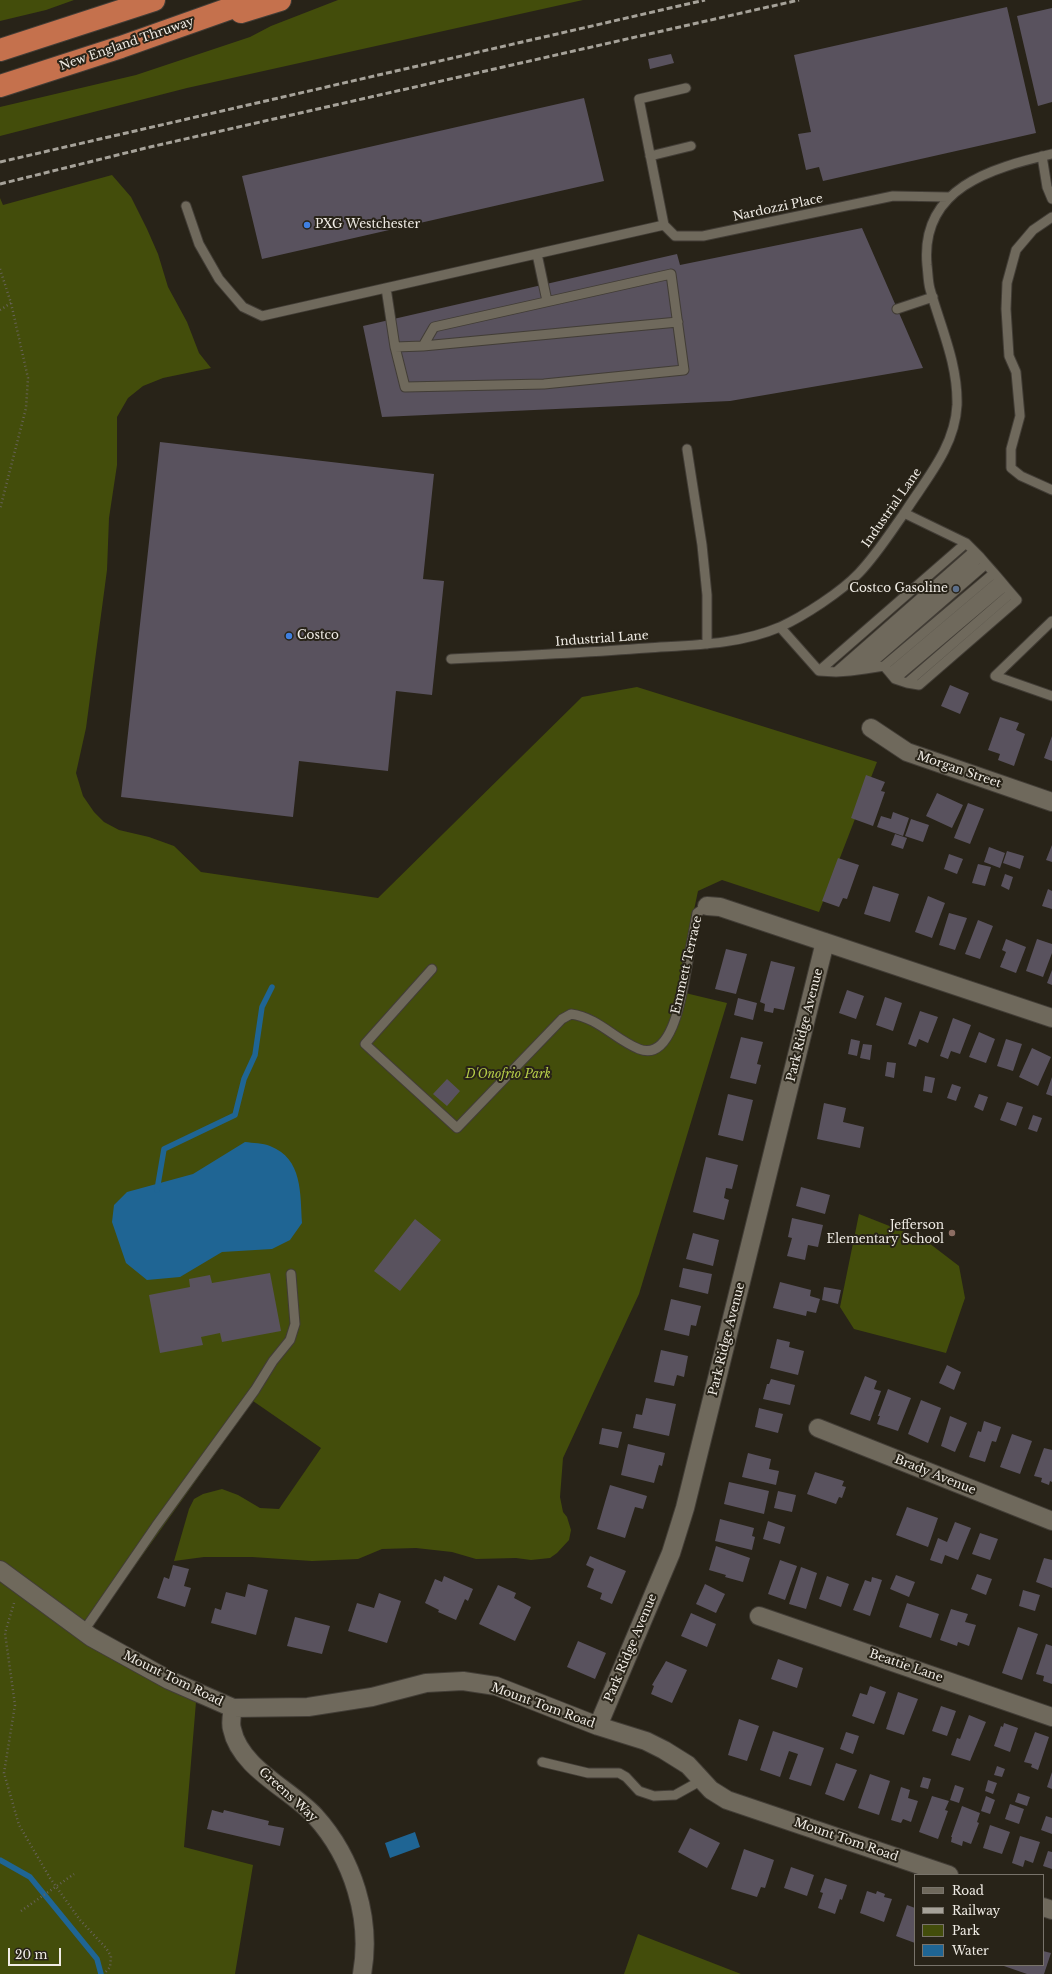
<!DOCTYPE html>
<html>
<head>
<meta charset="utf-8">
<style>
	body { margin:0 }
	#map { position:relative; width:1052px; height:1974px; overflow:hidden; background:#282318; font-family:"Libre Baskerville",serif }
	canvas { display:block }
	.legend { position:absolute; left:914px; top:1874px; width:130px; height:92px; box-sizing:border-box; background:#282318; border:1px solid #78736a; margin:0; padding:5px 7px; list-style:none; font-size:12px; color:#f0ece5 }
	.legend li { display:flex; align-items:center; gap:8px; height:20px }
	.legend b { width:20px; border:1px solid #78736a }
	.scale { position:absolute; left:8px; top:1948px; width:53px; height:18px; box-sizing:border-box; border:2px solid #f0ece5; border-top:0; padding-left:5px; font-size:12px; line-height:14px; white-space:nowrap; color:#f0ece5; -webkit-text-stroke:3px #282318; paint-order:stroke }
</style>
</head>
<body>
<div id="map">
<canvas width="1052" height="1974"></canvas>
<ul class="legend">
<li><b style="height:5px;background:#6f695c"></b>Road</li>
<li><b style="height:5px;background:#a6a299"></b>Railway</li>
<li><b style="height:11px;background:#434d0b"></b>Park</li>
<li><b style="height:11px;background:#1f6594"></b>Water</li>
</ul>
<div class="scale">20 m</div>
</div>
<script>
const c = document.querySelector('canvas').getContext('2d');
c.lineJoin = 'round';
function fill(path, color) {
  c.fillStyle = color;
  c.fill(path, 'evenodd');
}
function strokePath(path, color, width, dash) {
  c.strokeStyle = color;
  c.lineWidth = width;
  c.lineCap = dash ? 'butt' : 'round';
  c.setLineDash(dash || []);
  c.stroke(path);
}
function drawText(font, color, halo, rows, align = 'center') {
  c.font = font + ' "Libre Baskerville",serif';
  c.lineWidth = 4;
  c.setLineDash([]);
  c.textBaseline = 'middle';
  c.strokeStyle = halo;
  c.fillStyle = color;
  for (const [text, x, y, turn = 0] of rows) {
    c.save();
    c.translate(x, y);
    c.rotate((+turn || 0) * Math.PI / 180);
    c.textAlign = isNaN(turn) ? turn : align;
    if (halo) c.strokeText(text, 0, 0);
    c.fillText(text, 0, 0);
    c.restore();
  }
}
fill(new Path2D(`
	M0 0H74L46 10 0 21Z
	M338 0H583L187 88 0 136V107L136 75 250 37 271 26Z
	M112 175 131 197 147 229 158 254 168 287 187 322 199 353 211 368 163 378 143 386 128 398 117 417V465L109 518 107 570 86 728 76 773 83 796 94 812 104 822 119 830 149 837 174 846 201 872 378 898 582 697 637 687 877 762 819 912 722 880 698 891 677 991 727 1003 639 1294 563 1458 560 1497 563 1512 567 1517 571 1530 569 1540 557 1553 550 1558 531 1560 516 1558 476 1559 452 1552 416 1548 382 1549 358 1559 312 1561 252 1557H204L174 1561 189 1509 194 1499 203 1494 222 1489 238 1495 260 1508 279 1509 321 1448 253 1401 81 1641 196 1702 184 1847 253 1865 235 1974H0V198L3 205Z
	M859 1214 925 1240 959 1266 965 1298 946 1353 854 1329 840 1307Z
	M638 1934 741 1974H624Z`), '#434d0b');
fill(new Path2D(`
	M245 1142C253 1143 263 1143 270 1146 303 1159 300 1193 302 1223L290 1240 272 1249 222 1252 180 1277 147 1280 126 1263 112 1222 114 1205 127 1192 193 1174Z
	M415 1832 420 1847 390 1858 385 1843Z`), '#1f6594');
strokePath(new Path2D(`
	M157 1190 164 1149 235 1115 244 1079 255 1055 262 1007 272 987
	M0 1860 30 1877 97 1959 101 1974`), '#1f6594', 5.5);
fill(new Path2D(`
	M1007 7 1036 133 823 181 819 167 806 170 798 134 811 132 794 55Z
	M1052 8V102L1038 106 1017 16Z
	M671 54 674 63 650 69 648 59Z
	M584 98 604 181 262 259 242 176Z
	M862 228 923 368 730 401 382 417 363 326 677 254 680 265Z
	M160 442 434 474 423 579 444 581 432 695 396 691 388 771 299 761 293 817 121 797Z
	M950 685 969 693 960 714 941 706Z
	M1000 717 1019 723 1016 730 1025 734 1014 766 998 760 1000 754 988 750Z
	M1052 736V761L1044 758Z
	M866 775 885 782 881 791 885 792 873 826 851 818Z
	M937 793 963 805 952 828 926 816Z
	M968 803 984 809 970 844 954 838Z
	M893 812 909 818 903 836 877 827 881 816 891 819Z
	M911 819 929 825 923 842 905 836Z
	M895 834 907 838 903 849 891 845Z
	M1052 845V862L1046 860Z
	M989 847 1005 853 1000 868 984 862Z
	M1007 851 1024 856 1020 869 1003 863Z
	M949 854 963 859 957 874 944 869Z
	M838 858 859 865 847 899 843 898 839 907 822 901Z
	M978 864 991 867 985 886 972 883Z
	M1005 874 1013 877 1009 890 1001 886Z
	M873 886 899 894 890 922 864 914Z
	M1048 889 1052 891V909L1042 906Z
	M928 896 945 903 932 938 915 932Z
	M949 913 967 918 955 950 939 945Z
	M978 920 993 926 980 959 965 954Z
	M1006 939 1026 947 1016 973 1000 967 1006 952 1002 950Z
	M1037 939 1052 944V953L1043 977 1026 971Z
	M726 949 747 954 736 994 715 989Z
	M771 961 795 967 784 1010 774 1008 773 1013 764 1011 765 1004 760 1002Z
	M1052 970V985L1047 983Z
	M847 990 864 996 856 1019 839 1013Z
	M885 997 902 1003 893 1031 876 1025Z
	M738 998 757 1003 753 1020 734 1015Z
	M920 1011 938 1017 928 1043 919 1039 916 1047 908 1044Z
	M953 1018 971 1025 960 1054 951 1051 948 1059 940 1056Z
	M979 1032 995 1039 986 1063 969 1057Z
	M741 1037 763 1042 757 1064 761 1065 756 1084 730 1078Z
	M851 1039 860 1041 857 1056 848 1054Z
	M1006 1039 1022 1044 1013 1071 997 1066Z
	M863 1044 872 1045 870 1060 860 1058Z
	M1032 1048 1051 1057 1038 1086 1019 1077Z
	M887 1062 896 1063 894 1078 885 1076Z
	M925 1076 935 1078 932 1093 923 1091Z
	M1052 1077V1096L1046 1094Z
	M447 1079 460 1091 447 1106 433 1094Z
	M952 1084 961 1087 956 1101 947 1098Z
	M728 1094 753 1100 743 1141 718 1135Z
	M979 1094 988 1097 983 1111 974 1107Z
	M1007 1102 1023 1107 1016 1126 1000 1120Z
	M824 1103 846 1108 843 1122 864 1127 860 1148 817 1139Z
	M1033 1115 1042 1118 1037 1132 1028 1129Z
	M706 1157 738 1165 732 1189 726 1188 724 1198 729 1200 724 1220 693 1212Z
	M801 1187 830 1195 825 1214 796 1206Z
	M792 1218 823 1225 818 1247 808 1245 805 1260 787 1256 792 1238 788 1237Z
	M415 1219 441 1240 400 1291 374 1271Z
	M693 1233 719 1240 713 1266 686 1259Z
	M683 1268 712 1274 708 1294 679 1287Z
	M270 1273 281 1331 222 1342 220 1333 201 1337 203 1345 160 1353 149 1295 190 1287 189 1279 210 1275 212 1283Z
	M780 1282 811 1290 810 1296 820 1299 816 1313 807 1311 806 1316 773 1308Z
	M824 1287 841 1290 838 1304 822 1300Z
	M671 1299 701 1306 696 1326 691 1325 689 1336 664 1330Z
	M777 1339 790 1342 789 1347 804 1351 798 1375 770 1368Z
	M661 1350 688 1356 684 1377 677 1375 674 1386 654 1382Z
	M947 1365 961 1372 954 1390 939 1383Z
	M865 1376 877 1381 874 1389 881 1391 870 1421 850 1414Z
	M771 1379 795 1385 790 1405 763 1399 767 1384H769Z
	M888 1389 911 1398 898 1431 877 1424 880 1416H878Z
	M646 1398 676 1404 669 1436 633 1428 636 1414 642 1415Z
	M921 1400 941 1408 928 1443 908 1434Z
	M759 1408 783 1414 778 1433 755 1427Z
	M950 1416 967 1423 955 1452 941 1446Z
	M984 1421 1001 1427 996 1442 992 1441 985 1462 969 1457 978 1431 981 1432Z
	M602 1428 622 1432 618 1448 599 1444Z
	M1012 1434 1032 1441 1020 1474 1000 1467Z
	M628 1444 665 1453 662 1466 659 1465 654 1483 621 1475Z
	M1044 1448 1052 1450V1482L1050 1481 1049 1485 1041 1482 1042 1478 1034 1476Z
	M748 1453 771 1459 769 1469 779 1471 776 1485 742 1477Z
	M815 1472 844 1481 842 1486 846 1487 842 1498 839 1497 836 1504 807 1494Z
	M729 1482 769 1491 764 1514 724 1504Z
	M610 1485 647 1496 643 1509 635 1507 625 1538 597 1529Z
	M778 1491 796 1495 792 1512 774 1508Z
	M907 1507 938 1518 928 1547 896 1535Z
	M720 1519 754 1528 752 1536 755 1537 752 1550 715 1541Z
	M768 1521 785 1527 780 1544 763 1539Z
	M955 1522 971 1528 958 1560 945 1555 942 1564 930 1560 938 1538 947 1542Z
	M980 1533 998 1539 990 1560 972 1554Z
	M716 1546 750 1558 743 1582 725 1577 726 1575 709 1570Z
	M590 1556 626 1571 612 1604 600 1599 602 1593 587 1587 594 1569 586 1565Z
	M1044 1558 1052 1560V1588L1036 1582Z
	M780 1560 797 1566 785 1600 768 1594Z
	M173 1565 189 1569 184 1586 191 1588 185 1607 157 1598 164 1577 169 1579Z
	M801 1567 817 1573 806 1609 789 1604Z
	M977 1574 992 1579 986 1595 971 1589Z
	M896 1575 915 1582 909 1597 890 1589Z
	M444 1576 473 1589 468 1601 465 1599 456 1620 438 1612 439 1610 425 1603 435 1579 442 1582Z
	M827 1576 849 1584 841 1607 819 1599Z
	M872 1577 882 1580 870 1616 853 1610 865 1580 871 1582Z
	M248 1584 268 1590 256 1635 211 1623 215 1608 221 1610 226 1592 245 1597Z
	M705 1584 725 1594 716 1613 696 1604Z
	M498 1585 516 1593 514 1598 531 1607 515 1641 479 1624Z
	M1023 1590 1040 1595 1035 1611 1019 1606Z
	M379 1593 401 1601 387 1643 348 1631 357 1603 374 1608Z
	M907 1603 939 1614 931 1638 899 1627Z
	M951 1609 968 1614 965 1622 976 1625 969 1646 958 1642 957 1646 940 1640Z
	M691 1613 716 1624 707 1647 681 1636Z
	M295 1617 330 1626 322 1654 287 1646Z
	M1018 1627 1038 1634 1022 1680 1002 1673Z
	M578 1641 606 1653 595 1679 567 1667Z
	M1046 1644 1052 1646V1684L1043 1681 1044 1676 1036 1674Z
	M778 1659 803 1668 797 1688 771 1679Z
	M666 1661 687 1670 672 1703 651 1694 654 1686 652 1685Z
	M870 1686 886 1692 874 1724 852 1716 860 1693 867 1695Z
	M898 1692 918 1699 904 1735 886 1729Z
	M941 1706 956 1711 947 1736 932 1731Z
	M969 1715 986 1722 970 1761 951 1755 957 1738 960 1739Z
	M739 1719 759 1726 747 1761 728 1755Z
	M1004 1723 1018 1728 1010 1752 994 1746 1001 1726 1003 1727Z
	M773 1731 824 1748 811 1786 789 1779 798 1754 789 1751 780 1777 760 1770Z
	M846 1732 859 1736 853 1754 840 1749Z
	M1035 1732 1049 1737 1038 1770 1031 1767 1032 1764 1024 1762Z
	M836 1763 857 1770 844 1801 825 1794Z
	M997 1766 1005 1769 1002 1777 994 1775Z
	M1052 1772V1789L1047 1787Z
	M870 1774 890 1781 879 1815 858 1808Z
	M923 1777 931 1779 928 1789 920 1787Z
	M988 1780 997 1783 993 1794 985 1791Z
	M955 1785 964 1788 959 1803 950 1800Z
	M901 1787 910 1790 908 1798 918 1801 911 1822 903 1819 901 1823 891 1820Z
	M1018 1793 1030 1797 1027 1806 1015 1802Z
	M932 1796 949 1801 945 1810 948 1811 938 1839 919 1832Z
	M986 1796 995 1800 990 1814 981 1811Z
	M1010 1804 1024 1809 1019 1824 1005 1819Z
	M962 1806 980 1813 977 1822 979 1823 971 1844 963 1841 962 1846 951 1842 952 1837H951Z
	M212 1810 223 1813 224 1810 269 1821 268 1825 284 1828 280 1846 207 1829Z
	M1046 1816 1052 1818V1834L1041 1830Z
	M990 1825 1010 1832 1002 1854 983 1848Z
	M690 1828 720 1843 707 1868 678 1852Z
	M1020 1836 1040 1842 1033 1863 1025 1860 1023 1867 1012 1863Z
	M744 1849 774 1860 765 1888 761 1887 757 1897 731 1889Z
	M1048 1851 1052 1852V1869L1043 1866Z
	M791 1867 814 1875 807 1896 784 1888Z
	M825 1878 847 1885 842 1900 840 1899 835 1914 818 1908 823 1893 820 1892Z
	M867 1891 876 1894 877 1891 885 1894 884 1897 892 1899 884 1922 860 1913Z
	M907 1905 915 1908V1943L896 1936Z
	M1043 1951 1051 1953 1044 1974H1027L1001 1965H1043Z`), '#59525e');
const lane = new Path2D(`
	M686 88 639 99 664 225 675 236H703L893 196 948 197
	M650 156 691 146
	M1042 156 1047 187 1052 199
	M186 206 199 244 219 279 243 307 262 316 664 225
	M1052 217 1033 230 1016 250 1007 283 1006 309 1009 356 1016 372 1020 416 1011 449V468L1021 476 1052 490
	M537 254 547 301
	M386 288 395 347 405 387 544 384 684 370 671 274 434 327 423 346
	M897 309 933 297
	M395 347 423 346 678 322
	M687 449 702 545 707 595V644
	M1052 621 995 676 1052 696
	M780 627 819 671 836 672 974 551 966 543
	M451 659C516 656 582 653 647 648 691 645 738 645 780 627 804 616 841 592 859 573 877 554 890 533 905 512 926 479 955 447 957 405 958 364 941 328 930 289 928 282 928 273 927 265 920 188 991 168 1052 154
	M884 666 890 673 1000 580 994 573
	M865 669 884 666 994 573 986 564
	M819 671 966 543 904 513
	M850 671 865 669 986 564 980 557
	M836 672 850 671 980 557 974 551
	M890 673 895 679 1005 586 1000 580
	M895 679 907 683 1011 593 1005 586
	M907 683 919 685 1017 600 1011 593
	M432 969 365 1044 457 1128 562 1019 571 1014C599 1018 614 1039 639 1049 674 1063 683 987 687 967 690 949 694 931 697 913L707 906
	M83 1632 156 1526 255 1390 273 1361 290 1340 295 1324 291 1274
	M542 1762 588 1773H619L626 1777 639 1791 654 1796 675 1795 702 1780`);
const street = new Path2D(`
	M871 728 907 752 1052 802
	M707 906 720 907 1052 1018
	M818 1428 1052 1521
	M0 1570 91 1637 169 1680 233 1708 308 1707 372 1697 426 1683 463 1681 496 1686 598 1726 646 1741 664 1750 688 1765 711 1790 727 1800 949 1875
	M759 1616 1052 1717
	M233 1708C232 1715 230 1723 232 1729 240 1768 290 1789 315 1816 353 1858 372 1919 362 1974
	M598 1726 671 1553 685 1508 825 942
	M1043 1907 1052 1910`);
const highway = new Path2D(`
	M241 12 280 0
	M0 50 154 0
	M0 86 121 47 254 0`);
strokePath(lane, '#423d36', 11);
strokePath(street, '#423d36', 20);
strokePath(highway, '#423d36', 24);
strokePath(new Path2D(`
	M0 269 11 303 28 378 26 408 0 509
	M0 310 11 303
	M14 1603 5 1633 15 1705 4 1773 19 1825 50 1878 80 1920 106 1948 111 1956 110 1967 104 1974`), '#676259', 2.5, [1, 3]);
strokePath(lane, '#6f695c', 9);
strokePath(street, '#6f695c', 18);
strokePath(highway, '#c5714d', 22);
strokePath(new Path2D(`
	M0 162 705 0
	M0 184 150 147 799 0`), '#a6a299', 3, [6, 3]);
strokePath(new Path2D(`
	M21 1911 74 1874`), '#676259', 2.5, [1, 3]);
for (const [x, y, r, color] of [
	[307,225,4,"#3f7fe0"],
	[956,589,4,"#5c6f8a"],
	[289,636,4,"#3f7fe0"],
	[952,1233,4,"#8d6e63"]
]) {
  const dot = new Path2D();
  dot.arc(x, y, r, 0, 2 * Math.PI);
  c.fillStyle = color;
  c.fill(dot);
  strokePath(dot, '#282318', 1.5);
}
drawText('12px', '#f0ece5', '#282318', [
	["New England Thruway",127,44,-19],
	["Nardozzi Place",778,208,-12],
	["Industrial Lane",892,508,-55],
	["Industrial Lane",602,639,-4],
	["Morgan Street",959,770,19],
	["Emmett Terrace",687,965,-77],
	["Park Ridge Avenue",805,1025,-76],
	["Park Ridge Avenue",727,1339,-76],
	["Brady Avenue",935,1475,22],
	["Park Ridge Avenue",631,1648,-67],
	["Beattie Lane",906,1666,19],
	["Mount Tom Road",173,1679,26],
	["Mount Tom Road",543,1706,20],
	["Greens Way",288,1795,42],
	["Mount Tom Road",846,1840,19]
]);
drawText('12px', '#f0ece5', '#282318', [
	["PXG Westchester",315,225],
	["Costco Gasoline",948,589,"right"],
	["Costco",297,636],
	["Jefferson",944,1226,"right"],
	["Elementary School",944,1240,"right"]
], 'left');
drawText('italic 12px', '#b5cc48', '#282318', [
	["D'Onofrio Park",508,1075]
]);
</script>
</body>
</html>
